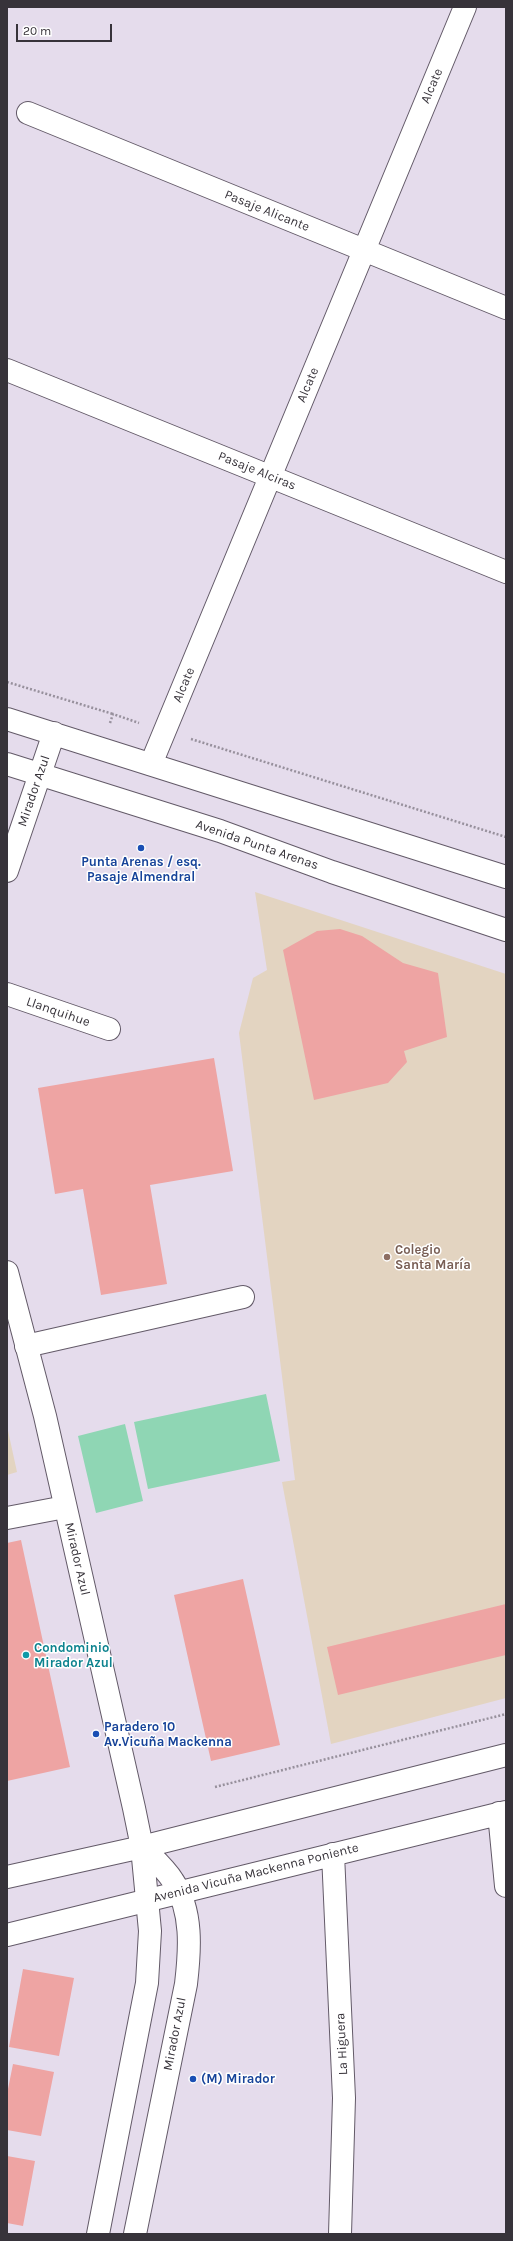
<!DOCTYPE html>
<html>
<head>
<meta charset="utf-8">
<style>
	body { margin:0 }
	#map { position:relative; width:513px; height:2241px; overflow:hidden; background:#e5dcec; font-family:Karla,sans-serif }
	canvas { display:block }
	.frame { position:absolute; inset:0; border:8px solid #37333a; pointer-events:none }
	.scale { position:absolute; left:16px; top:24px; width:96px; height:18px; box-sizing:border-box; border:2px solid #37333a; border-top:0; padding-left:5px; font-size:12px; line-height:14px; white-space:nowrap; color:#37333a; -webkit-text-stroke:3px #fff; paint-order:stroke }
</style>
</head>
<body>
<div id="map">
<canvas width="513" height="2241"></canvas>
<div class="frame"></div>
<div class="scale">20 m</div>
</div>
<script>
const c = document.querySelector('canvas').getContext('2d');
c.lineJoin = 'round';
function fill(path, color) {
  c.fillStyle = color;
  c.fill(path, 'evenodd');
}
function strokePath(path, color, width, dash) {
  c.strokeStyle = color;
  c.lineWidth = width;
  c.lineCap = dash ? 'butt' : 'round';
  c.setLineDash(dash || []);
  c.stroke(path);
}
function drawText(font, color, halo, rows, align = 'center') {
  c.font = font + ' Karla,sans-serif';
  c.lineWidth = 3;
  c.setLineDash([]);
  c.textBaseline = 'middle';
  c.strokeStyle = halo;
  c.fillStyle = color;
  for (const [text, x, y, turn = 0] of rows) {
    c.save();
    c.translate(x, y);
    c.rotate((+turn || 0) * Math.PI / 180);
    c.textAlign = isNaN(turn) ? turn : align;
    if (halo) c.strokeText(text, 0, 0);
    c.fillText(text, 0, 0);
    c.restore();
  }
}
fill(new Path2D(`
	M255 892 506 974V1698L331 1744 282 1482 295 1480 239 1033 253 978 267 970Z
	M7 1426 17 1472 7 1475Z`), '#e3d4c1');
fill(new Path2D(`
	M266 1394 280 1461 148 1489 134 1422Z
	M125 1424 143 1501 96 1513 78 1436Z`), '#8fd6b4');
fill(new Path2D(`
	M340 929 362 936 403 963 438 973 447 1037 404 1051 407 1062 388 1083 314 1100 283 950 317 931Z
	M214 1058 233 1171 150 1185 167 1284 101 1295 83 1189 55 1194 38 1088Z
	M21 1540 70 1767 7 1781V1543Z
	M243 1579 280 1745 211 1761 174 1595Z
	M506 1604V1655L338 1695 327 1647Z
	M23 1969 74 1978 59 2056 9 2047Z
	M13 2064 54 2072 41 2136 7 2130V2094Z
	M7 2156 35 2161 23 2226 7 2223Z`), '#eea4a3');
const minor = new Path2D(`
	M28 113 506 308
	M7 370 506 572
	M151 764 465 7
	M7 994 109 1029
	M26 1346 243 1297
	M7 1518 65 1507
	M499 1813 506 1886
	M333 1854 344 2098 340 2234
	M7 1935 506 1812`);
const major = new Path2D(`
	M7 719 506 877
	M7 764 220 831 332 872 506 930
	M7 871 54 733
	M7 1272 45 1416 134 1808 142 1847 150 1931 147 1983 98 2234
	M7 1877 142 1847 506 1755
	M135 2234 186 1984C190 1950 193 1911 173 1881 165 1868 153 1858 142 1847`);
strokePath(minor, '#635a68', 24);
strokePath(major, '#635a68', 24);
strokePath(new Path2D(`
	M7 682 113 714
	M110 723 113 714 139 723
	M191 739 506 837
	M215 1787 506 1714`), '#97909c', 2.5, [2, 2]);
strokePath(minor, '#fff', 22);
strokePath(major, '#fff', 22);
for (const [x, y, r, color] of [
	[141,848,4,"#1a4fb4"],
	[387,1257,4,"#8d6e63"],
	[26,1655,4,"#0f9aa8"],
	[96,1734,4,"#1a4fb4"],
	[193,2079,4,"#1a4fb4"]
]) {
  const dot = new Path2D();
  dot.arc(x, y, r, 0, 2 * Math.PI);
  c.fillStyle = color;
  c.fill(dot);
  strokePath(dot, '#fff', 1.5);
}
drawText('13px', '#37333a', '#fff', [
	["Alcate",432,86,-67],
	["Pasaje Alicante",267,211,22],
	["Alcate",308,385,-67],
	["Pasaje Alciras",257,471,22],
	["Alcate",184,685,-67],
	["Mirador Azul",34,791,-71],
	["Avenida Punta Arenas",257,845,19],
	["Llanquihue",58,1012,19],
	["Mirador Azul",77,1559,77],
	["Avenida Vicuña Mackenna Poniente",256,1873,-14],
	["Mirador Azul",175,2034,-79],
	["La Higuera",342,2044,-93]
]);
drawText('bold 13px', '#164399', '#fff', [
	["Punta Arenas / esq.",141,862,"center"],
	["Pasaje Almendral",141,877,"center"],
	["Paradero 10",104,1727],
	["Av.Vicuña Mackenna",104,1742],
	["(M) Mirador",201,2079]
], 'left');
drawText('bold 13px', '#785e54', '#fff', [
	["Colegio",395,1250],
	["Santa María",395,1265]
], 'left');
drawText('bold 13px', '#0d838f', '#fff', [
	["Condominio",34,1648],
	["Mirador Azul",34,1663]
], 'left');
</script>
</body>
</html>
